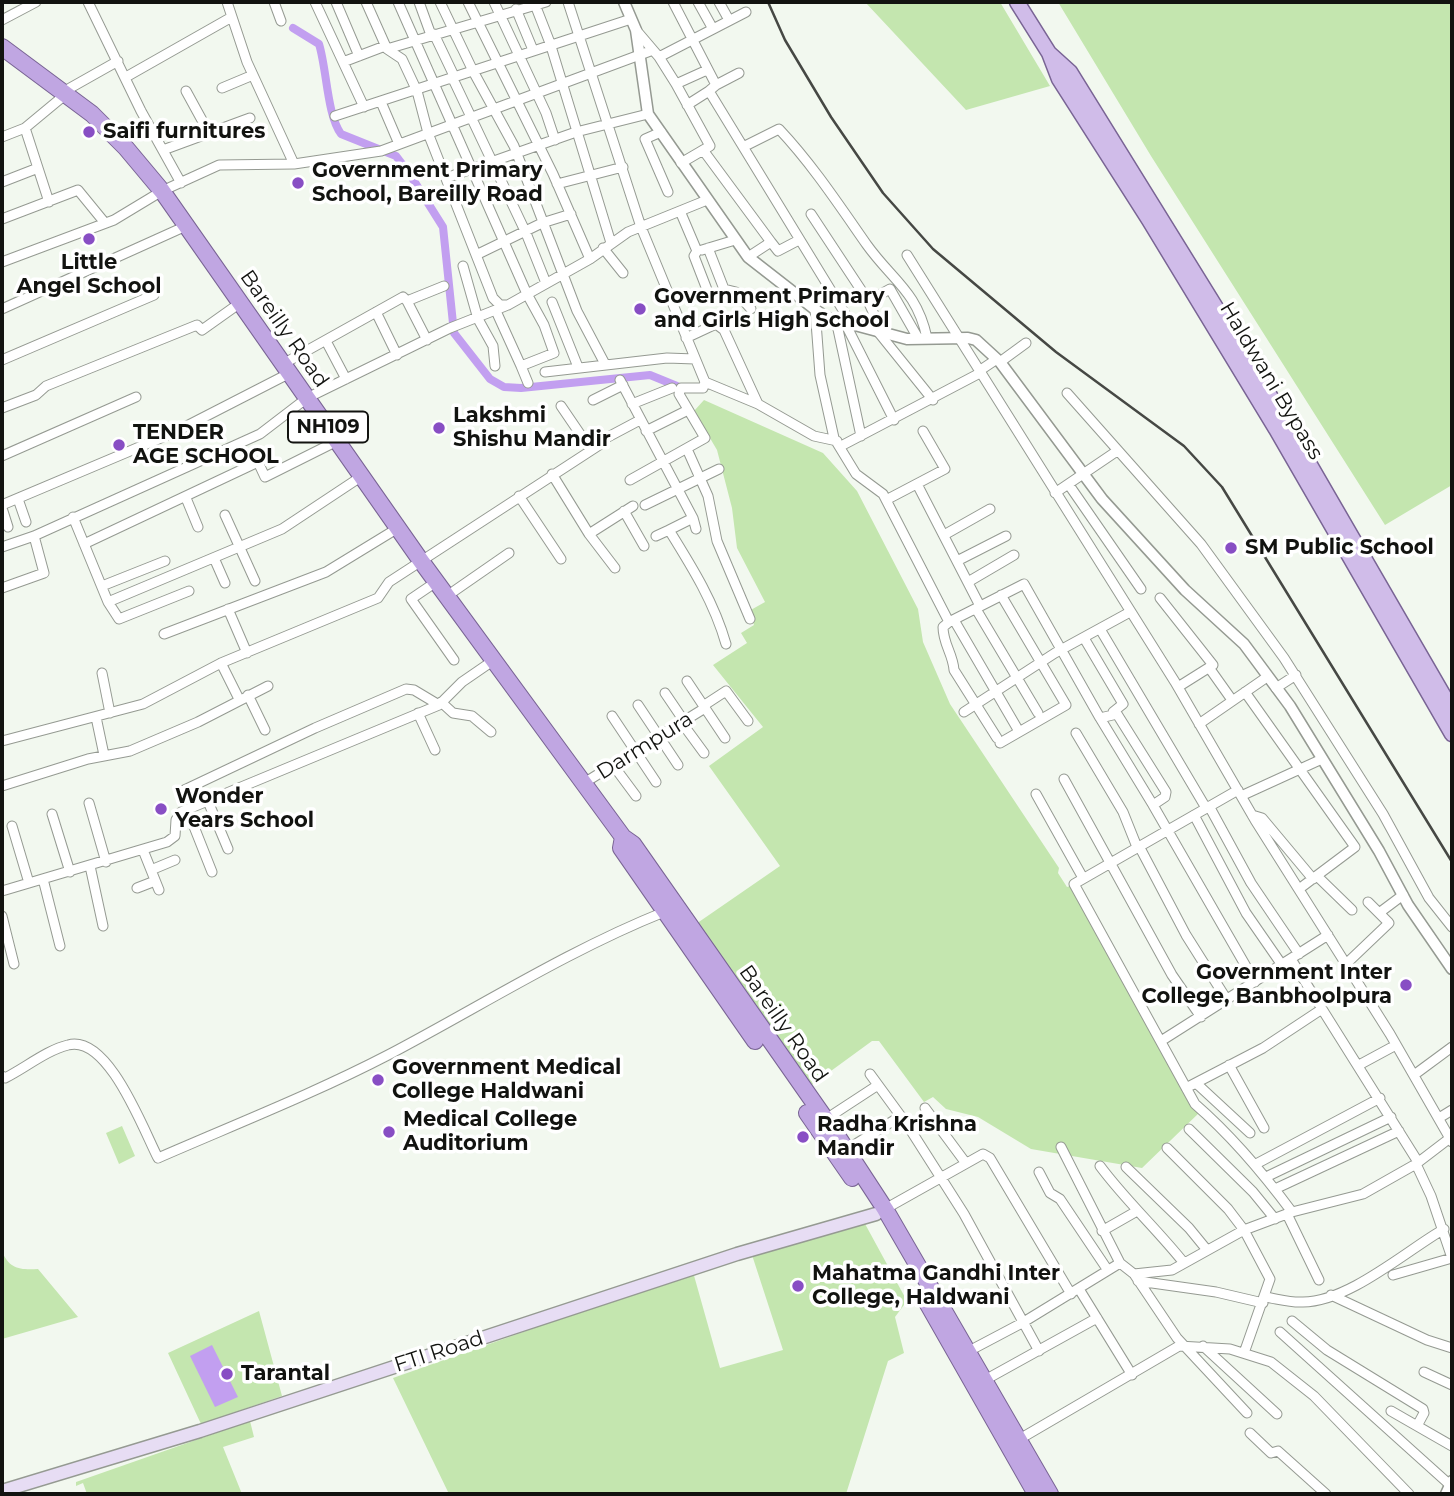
<!DOCTYPE html>
<html>
<head>
<meta charset="utf-8">
<style>
	body { margin:0 }
	#map { position:relative; width:1454px; height:1496px; overflow:hidden; background:#f2f8ef; font-family:Montserrat,sans-serif }
	canvas { display:block }
	.frame { position:absolute; inset:0; border:4px solid #121310; pointer-events:none }
</style>
</head>
<body>
<div id="map">
<canvas width="1454" height="1496"></canvas>
<div class="frame"></div>
</div>
<script>
const c = document.querySelector('canvas').getContext('2d');
c.lineJoin = 'round';
function fill(path, color) {
  c.fillStyle = color;
  c.fill(path, 'evenodd');
}
function strokePath(path, color, width, dash) {
  c.strokeStyle = color;
  c.lineWidth = width;
  c.lineCap = dash ? 'butt' : 'round';
  c.setLineDash(dash || []);
  c.stroke(path);
}
function drawText(font, color, halo, rows, align = 'center') {
  c.font = font + ' Montserrat,sans-serif';
  c.lineWidth = 7;
  c.setLineDash([]);
  c.textBaseline = 'middle';
  c.strokeStyle = halo;
  c.fillStyle = color;
  for (const [text, x, y, turn = 0] of rows) {
    c.save();
    c.translate(x, y);
    c.rotate((+turn || 0) * Math.PI / 180);
    c.textAlign = isNaN(turn) ? turn : align;
    if (halo) c.strokeText(text, 0, 0);
    c.fillText(text, 0, 0);
    c.restore();
  }
}
fill(new Path2D(`
	M865 2H1000L1050 86 966 110Z
	M1058 2H1452V485L1385 525 1151 156Z
	M704 400 823 453 857 491 918 609 923 642 950 704 1059 868 1058 873 1067 887 1070 886 1200 1112 1142 1168 1031 1149 978 1117 946 1109 933 1097 924 1102 879 1041H872L809 1087 693 926 780 866 709 766 763 727 713 665 747 643 741 633 754 625 749 611 765 602 737 548 732 508 717 450 694 411Z
	M122 1126 135 1156 119 1164 106 1133Z
	M864 1222 907 1301 895 1317 904 1353 888 1361 846 1494H449L393 1378 693 1272 720 1368 783 1350 752 1255Z
	M2 1251C9 1269 20 1270 38 1269L78 1317 2 1339Z
	M259 1311 282 1396 201 1424 168 1353Z
	M250 1421 254 1437 223 1447 242 1494H87L83 1483 76 1486V1482Z`), '#c4e6af');
fill(new Path2D(`
	M212 1345 238 1397 215 1407 190 1356Z`), '#c29ff0');
strokePath(new Path2D(`
	M293 28 319 44C327 70 327 115 341 134L396 156 409 173 443 227 454 333 490 379 504 387 521 388 650 375 677 386`), '#c29ff0', 8);
const minor = new Path2D(`
	M88 2 141 111 181 183
	M227 2 247 62 294 164
	M274 2 281 21
	M315 2 364 107
	M336 2 359 56
	M366 2 387 49 402 59 417 91 428 133 493 298 500 305H508
	M398 2 527 294 544 325 554 353 521 366 496 311
	M419 2 431 35
	M440 2 473 71 514 146 577 311 605 364
	M468 2 553 174 590 259
	M494 2 546 113 555 140
	M534 2 550 43 611 243
	M568 2 641 227 705 382 758 404 814 436 837 441
	M673 2 716 85 709 91 852 325
	M698 2 713 29
	M719 2 729 20
	M516 9 533 50
	M2 20 36 2
	M636 30 659 57 746 12
	M434 34 455 78
	M387 49 546 2
	M659 57 676 84 707 70
	M343 62 385 46
	M126 77 230 18
	M453 79 526 233 546 283
	M676 84 710 146 681 163
	M716 85 739 73
	M222 88 253 75
	M186 91 209 133
	M63 92 118 61
	M381 102 399 144
	M687 105 709 91
	M335 116 631 19
	M25 128 49 202
	M661 132 645 139 668 192
	M2 137 25 128 66 94
	M745 146 779 129C812 164 839 205 867 245 892 280 917 291 927 338
	M163 150 250 118
	M703 150 771 242
	M446 178 576 132 648 114
	M2 182 38 168
	M557 184 623 167
	M680 211 697 251 694 256 711 300
	M811 214 867 299 883 334
	M2 219 78 190 105 223
	M603 248 623 273
	M708 248 724 289 736 292 751 309
	M702 250 735 240
	M476 255 542 223 571 214
	M907 255 1175 682 1255 820 1390 1034 1452 1142
	M748 257 771 242 778 251 799 240
	M2 262 114 220 162 191 219 165 294 164 381 151 653 50
	M463 266 478 319 493 346 495 366
	M407 301 427 340
	M868 301 890 289 918 338
	M552 302 578 367
	M2 309 186 226
	M815 309 820 375 834 438 856 474 883 494 949 622 943 627C943 644 953 654 954 670L997 738
	M376 312 397 355
	M836 320 861 436
	M845 323 894 420
	M879 333 933 400
	M686 338 716 324 724 330 758 404
	M326 341 346 379
	M2 360 154 295
	M1000 362 1026 343
	M283 364 403 297 407 301 444 286
	M521 366 528 383
	M979 371 997 359
	M545 372 667 358 695 359
	M620 380 693 518 669 530C692 567 714 602 726 644
	M1067 393 1201 544 1284 658 1383 814 1429 898 1452 927
	M593 400 623 385
	M632 404 672 388
	M561 406 591 450
	M2 408 36 395 46 386 197 325 202 330 240 303
	M646 431 688 410
	M608 437 640 420
	M841 446 980 373
	M687 449 708 496 717 541 750 619
	M2 456 136 397
	M552 474 589 534 615 568
	M630 480 705 438 679 394 681 388H703L705 382
	M917 484 980 606
	M1069 485 1141 589
	M1055 493 1117 451
	M519 496 561 559
	M186 498 198 527
	M18 499 26 522
	M886 500 945 469 923 431
	M2 505 175 432 290 373
	M645 505 719 469
	M2 508 8 527
	M624 511 644 546
	M225 515 255 581
	M73 517 108 602 282 529 362 476
	M693 518 696 529
	M589 534 633 506
	M944 535 990 509
	M656 536 669 530
	M84 544 258 462 265 477 337 441
	M2 547 34 536 260 434 307 398 450 328 508 305 590 259 628 232 707 200
	M214 558 225 583
	M957 561 1006 536
	M436 582 411 599 454 660
	M968 582 1014 555
	M102 586 165 561
	M2 588 44 573 34 536
	M447 596 509 553
	M1160 598 1213 665 1178 687
	M108 602 119 619 189 591
	M228 609 247 653
	M976 609 1038 713
	M954 620 1017 728
	M949 622 1024 584 1100 718 1117 714 1166 792 1165 797 1153 805 1255 982
	M1100 629 1206 808
	M164 634 326 572 398 528
	M1084 638 1123 704 1113 712
	M221 663 239 699
	M1210 669 1232 700
	M102 673 110 713
	M687 681 725 738
	M1276 688 1296 675
	M1245 692 1355 847 1299 889
	M665 693 684 721
	M248 695 265 730
	M441 702 453 713 472 716 491 732
	M638 705 678 765
	M703 706 726 691 748 721
	M964 712 1055 653 1130 612
	M418 713 435 750
	M612 716 656 782
	M96 717 104 755
	M1100 718 1153 805
	M682 723 704 753
	M1199 724 1267 677
	M1076 733 1123 812 1137 847
	M2 741 143 704 221 663 378 598 389 582 604 442
	M1000 743 1066 705 1001 595
	M613 765 636 796
	M1064 779 1172 975 1201 1017
	M584 783 705 708
	M2 786 88 759 130 751 198 722 268 686
	M1238 790 1074 884 1195 1104C1233 1137 1263 1173 1292 1212
	M180 792 315 728 406 689 414 690 439 705
	M1036 794 1083 878
	M1241 796 1322 759
	M207 799 228 849
	M89 803 106 862
	M1209 806 1251 883 1299 954
	M187 809 212 872
	M52 814 70 872
	M1194 815 1246 913 1282 965
	M1252 815 1262 818 1313 879
	M12 826 29 883
	M1139 846 1186 935 1227 1000
	M143 850 159 890
	M90 866 103 926
	M151 870 175 860
	M1317 876 1352 910
	M43 879 60 946
	M137 888 155 881
	M2 891 167 842 175 836 176 820 181 812 439 705 462 682 494 660
	M1379 913 1403 895
	M2 916 14 964
	M1346 964 1389 923 1368 902
	M1322 1009 1418 1162
	M1161 1041 1328 935
	M1229 1065 1264 1128
	M1359 1065 1396 1045
	M870 1074 908 1126 964 1214 1039 1351
	M1414 1075 1452 1047
	M2 1076 5 1078C25 1068 47 1050 68 1045 108 1034 143 1129 158 1158 236 1124 315 1093 390 1054 481 1006 569 950 664 912
	M1196 1083 1250 1133
	M1186 1088 1263 1048 1322 1009 1291 959
	M925 1108 965 1162
	M1439 1118 1452 1110
	M826 1119 878 1085
	M1189 1129 1253 1192 1275 1219
	M1061 1147 1120 1263
	M1167 1148 1228 1209 1244 1230 1270 1279 1244 1353
	M846 1150 901 1116
	M1256 1164 1380 1098
	M1416 1164 1431 1196 1452 1258
	M1100 1166C1126 1201 1157 1229 1184 1263
	M1126 1167 1189 1228 1207 1250
	M1039 1172 1050 1193 1060 1199 1107 1269
	M1266 1177 1391 1117
	M1275 1189 1399 1131
	M885 1209 983 1154 990 1158 1071 1294
	M1287 1214 1319 1280
	M1102 1231 1137 1211
	M1134 1274 1172 1270 1244 1230 1292 1212 1363 1194 1416 1164 1450 1138
	M1393 1275 1452 1258
	M1138 1281 1216 1292 1263 1303
	M1079 1289 1132 1375
	M1331 1295 1427 1340 1452 1348
	M1265 1297C1278 1299 1291 1303 1303 1302 1348 1302 1406 1251 1444 1229
	M1292 1321 1327 1350 1423 1409 1424 1413 1417 1426
	M1280 1332 1450 1485
	M1203 1346 1277 1414
	M969 1351 1022 1323 1120 1263 1134 1274 1177 1338 1247 1413
	M1424 1372 1452 1385
	M985 1380 1097 1318
	M1391 1411 1452 1446
	M1250 1433 1271 1453 1278 1451 1326 1494
	M1018 1440 1179 1346 1230 1349 1271 1362 1314 1396 1409 1494`);
const tertiary = new Path2D(`
	M624 2 636 30 648 114 748 257 825 317 907 339 968 338 976 340 1000 362 1102 499 1185 590 1244 644 1290 706 1379 851 1408 905 1452 969
	M1446 1494 1452 1481`);
const secondary = new Path2D(`
	M2 1491 200 1431 737 1254 876 1214`);
const primary = new Path2D(`
	M1017 2 1049 53 1059 79 1149 220 1276 429 1452 734
	M1049 53 1070 72 1262 382 1452 710`);
const trunk = new Path2D(`
	M2 47 92 114 126 148 162 191 421 561 623 837 633 844 838 1137 885 1209 1050 1494
	M623 837 621 848 755 1041
	M807 1113 852 1178
	M925 1299 1036 1494`);
strokePath(minor, '#959a92', 11);
strokePath(tertiary, '#959a92', 13);
strokePath(secondary, '#959a92', 15);
strokePath(primary, '#796494', 17);
strokePath(trunk, '#796494', 18);
strokePath(minor, '#fff', 9);
strokePath(tertiary, '#fff', 10);
strokePath(secondary, '#e7ddf4', 12);
strokePath(primary, '#d0bce9', 14);
strokePath(trunk, '#c0a6e2', 16);
strokePath(new Path2D(`
	M768 2 785 40 831 117 883 193 933 249 1056 352 1184 446 1222 487 1452 862`), '#464844', 2.5);
for (const [x, y, r, color] of [
	[89,132,7,"#884ec4"],
	[298,183,7,"#884ec4"],
	[89,239,7,"#884ec4"],
	[640,309,7,"#884ec4"],
	[439,428,7,"#884ec4"],
	[119,445,7,"#884ec4"],
	[1231,548,7,"#884ec4"],
	[161,809,7,"#884ec4"],
	[1406,985,7,"#884ec4"],
	[378,1080,7,"#884ec4"],
	[389,1132,7,"#884ec4"],
	[803,1137,7,"#884ec4"],
	[798,1286,7,"#884ec4"],
	[227,1374,7,"#884ec4"]
]) {
  const dot = new Path2D();
  dot.arc(x, y, r, 0, 2 * Math.PI);
  c.fillStyle = color;
  c.fill(dot);
  strokePath(dot, '#fff', 2.5);
}
for (const [x, y, w] of [
	[328,427,80]
]) {
  const box = new Path2D();
  box.roundRect(x - w / 2, y - 15.5, w, 31, 5);
  c.fillStyle = '#fff';
  c.fill(box);
  strokePath(box, '#121310', 2);
}
drawText('bold 19px', '#121310', null, [
	["NH109",328,427]
]);
drawText('bold 21px', '#121310', '#fff', [
	["Saifi furnitures",103,132],
	["Government Primary",312,171],
	["School, Bareilly Road",312,195],
	["Little",89,263,"center"],
	["Angel School",89,287,"center"],
	["Government Primary",654,297],
	["and Girls High School",654,321],
	["Lakshmi",453,416],
	["Shishu Mandir",453,440],
	["TENDER",133,433],
	["AGE SCHOOL",133,457],
	["SM Public School",1245,548],
	["Wonder",175,797],
	["Years School",175,821],
	["Government Inter",1392,973,"right"],
	["College, Banbhoolpura",1392,997,"right"],
	["Government Medical",392,1068],
	["College Haldwani",392,1092],
	["Medical College",403,1120],
	["Auditorium",403,1144],
	["Radha Krishna",817,1125],
	["Mandir",817,1149],
	["Mahatma Gandhi Inter",812,1274],
	["College, Haldwani",812,1298],
	["Tarantal",241,1374]
], 'left');
drawText('21px', '#121310', '#fff', [
	["Bareilly Road",284,329,55],
	["Haldwani Bypass",1271,381,59],
	["Darmpura",645,746,-32],
	["Bareilly Road",783,1024,55],
	["FTI Road",439,1352,-18]
]);
</script>
</body>
</html>
